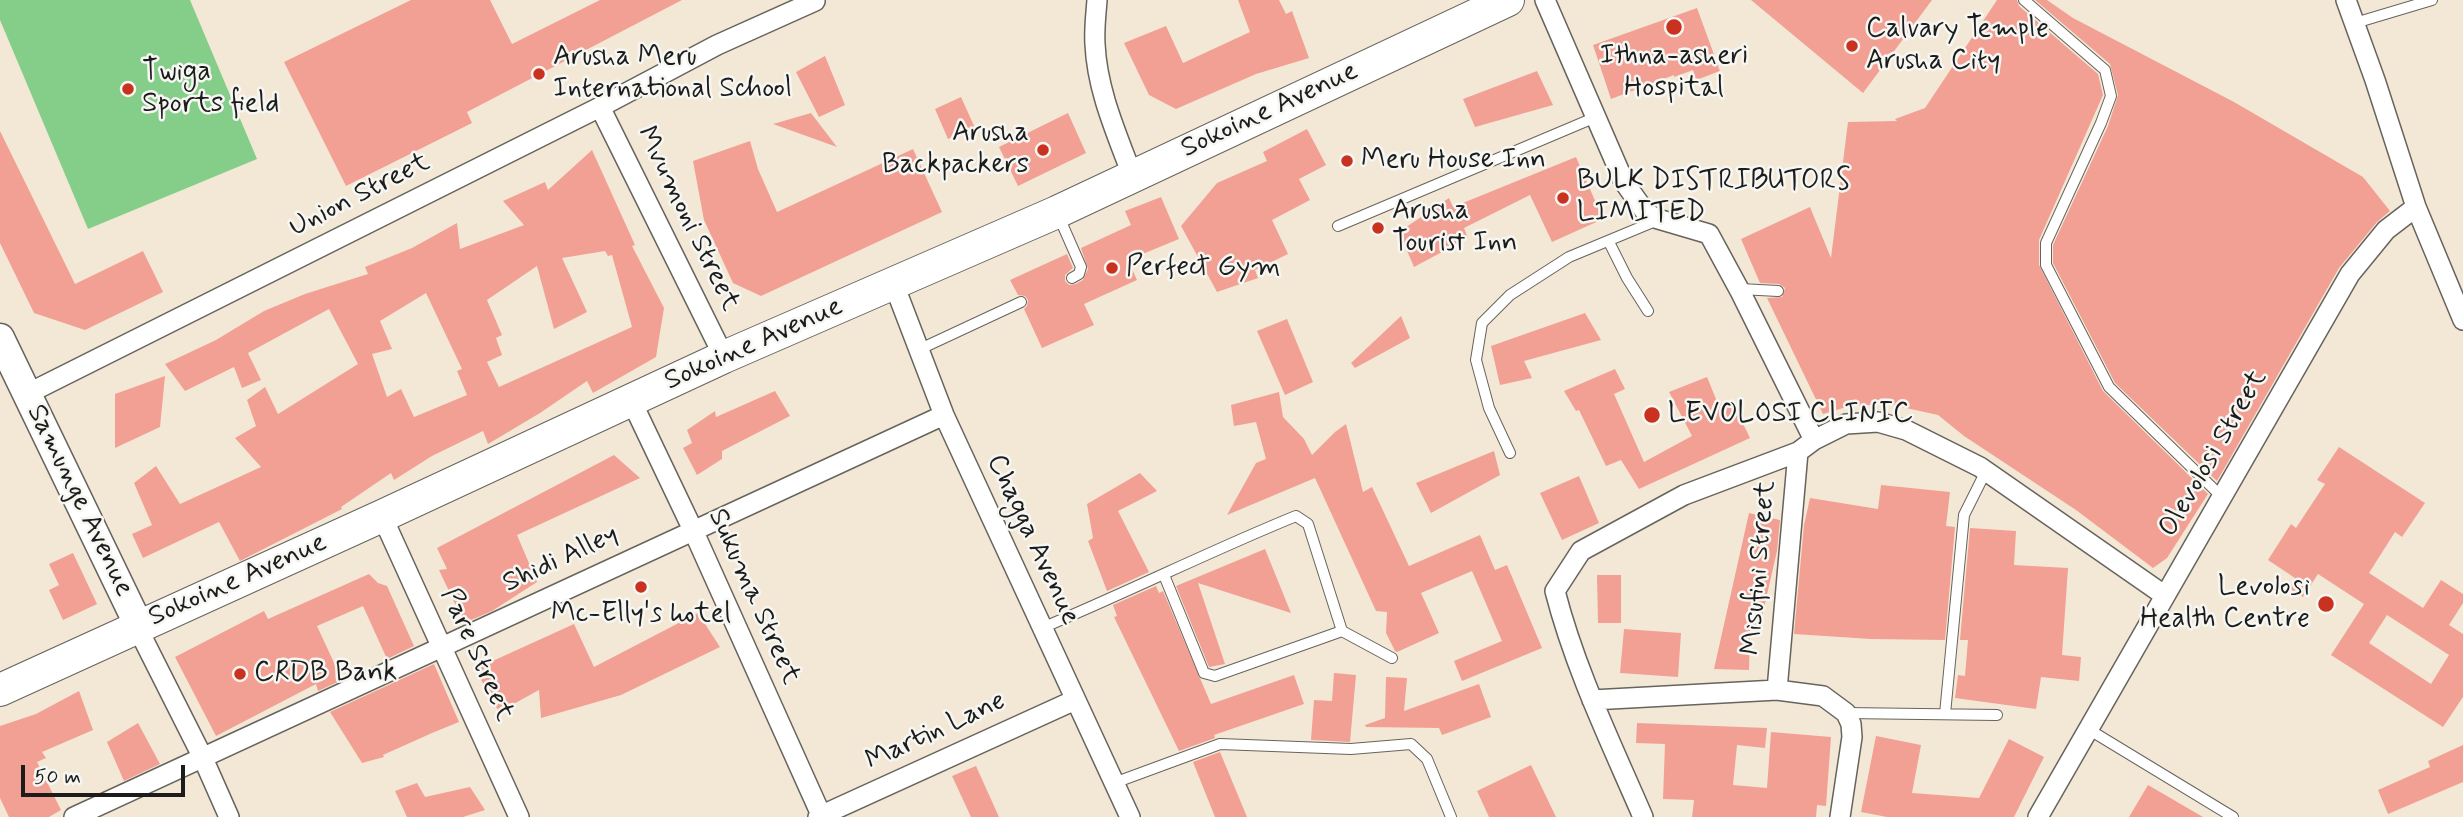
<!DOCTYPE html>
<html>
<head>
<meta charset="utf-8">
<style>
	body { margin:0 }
	#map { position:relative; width:2463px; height:817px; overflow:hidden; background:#f3e8d6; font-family:Mynerve,sans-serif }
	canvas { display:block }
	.scale { position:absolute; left:21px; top:765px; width:164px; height:32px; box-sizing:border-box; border:4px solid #1c1c1c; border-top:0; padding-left:9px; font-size:21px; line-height:24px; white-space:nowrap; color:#1c1c1c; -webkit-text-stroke:5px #f6f6f2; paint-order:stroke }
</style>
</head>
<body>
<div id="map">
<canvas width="2463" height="817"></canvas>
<div class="scale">50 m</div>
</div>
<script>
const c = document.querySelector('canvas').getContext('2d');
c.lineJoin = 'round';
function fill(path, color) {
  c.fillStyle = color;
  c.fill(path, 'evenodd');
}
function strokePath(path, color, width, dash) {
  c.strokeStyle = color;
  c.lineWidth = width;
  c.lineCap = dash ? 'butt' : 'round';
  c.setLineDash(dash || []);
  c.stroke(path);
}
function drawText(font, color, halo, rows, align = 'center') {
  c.font = font + ' Mynerve,sans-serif';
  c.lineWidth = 5;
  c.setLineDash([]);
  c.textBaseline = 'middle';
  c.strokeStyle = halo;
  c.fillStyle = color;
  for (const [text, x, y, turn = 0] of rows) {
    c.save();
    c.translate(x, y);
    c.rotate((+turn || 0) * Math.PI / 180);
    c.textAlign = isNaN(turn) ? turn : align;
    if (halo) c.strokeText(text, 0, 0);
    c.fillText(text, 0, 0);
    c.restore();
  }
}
fill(new Path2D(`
	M0 0H190L257 159 88 229 0 20Z`), '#84ce8a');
fill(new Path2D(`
	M411 0H490L512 44 600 0H682L467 112 472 123 346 186 284 62Z
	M1238 0H1279L1286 14 1292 11 1309 58 1256 74 1176 109 1149 95 1124 43 1166 26 1183 63 1250 32Z
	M1751 0H1932L1863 93Z
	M1997 0H2017L2019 6 2098 74 2103 95 2039 240V265L2103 391 2208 494 2167 558 2153 568 2076 510 1964 436 1938 415 1888 404 1850 406 1823 414 1767 298 1782 297 1785 288 1779 284 1760 283 1741 239 1810 207 1831 258 1848 122 1897 121 1895 119 1925 108Z
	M2035 0H2047L2073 18 2234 102 2363 177 2390 211 2377 222 2339 268 2217 481 2115 383 2053 263V245L2108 126 2118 95 2110 64Z
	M1697 8 1720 71 1696 80 1693 70 1674 77V75L1611 99 1593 45Z
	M825 56 845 105 819 117 796 72Z
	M1537 71 1553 105 1475 127 1463 99Z
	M961 97 975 128 948 139 935 109Z
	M811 113 837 147 773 124Z
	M1068 113 1086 153 1018 186 999 147Z
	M1307 129 1326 165 1299 179 1310 200 1272 220 1288 254 1255 270 1258 278 1217 292 1181 226 1217 183 1267 161 1263 152Z
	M0 131 75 284 143 251 163 292 85 330 34 313 0 243Z
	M750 141 758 169 777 212 913 149 942 212 761 296 733 283 704 220 693 161Z
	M592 150 635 245 632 246 664 308 656 357 593 393 587 381 540 413 488 444 483 431 432 456 394 480 391 473 341 507 342 509 240 561 219 522 143 558 132 534 152 525 134 483 156 466 180 504 261 467 235 438 256 426 247 400 265 387 278 414 358 364 329 309 248 353 261 380 242 388 234 367 185 391 165 364 216 340 264 311 305 294 368 274 365 267 412 248 457 223 460 249 524 225 503 201 545 182 548 190ZM605 251 608 256 612 255 632 327 499 387 487 362 502 355 496 338 502 335 487 300 537 266 554 329 587 312 562 258ZM426 293 462 369 457 371 467 395 414 417 401 389 387 397 372 354 392 349 380 321Z
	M1576 157 1603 219 1552 242 1530 195 1464 228 1468 238 1414 267 1399 232 1449 198 1453 207Z
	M1161 197 1179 239 1128 260 1137 280 1084 304 1094 325 1042 348 1024 309 1027 306 1028 300 1025 296 1018 295 1010 280 1067 254 1073 268 1065 275V281L1069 285 1076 284 1083 280 1088 269 1081 248 1131 225 1125 211Z
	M1585 313 1601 340 1524 361 1532 378 1500 385 1491 346Z
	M1401 316 1410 338 1355 368 1351 363Z
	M1287 319 1313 382 1285 395 1257 331Z
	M1615 369 1625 389 1614 394 1644 462 1692 436 1669 392 1707 377 1718 404 1732 401 1750 438 1639 489 1621 460 1606 466 1579 410 1576 411 1564 391Z
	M165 376 160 427 115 448V394Z
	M775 391 790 416 722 451V459L697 475 683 448 692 443 687 430 715 411 716 417Z
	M1279 392 1283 417 1304 439 1312 455 1335 432 1346 424 1363 492 1372 487 1409 566 1480 535 1495 570 1507 565 1542 648 1462 681 1454 661 1502 641 1472 571 1421 593 1439 633 1397 652 1395 651 1386 633 1387 612 1376 611 1315 478 1227 515 1256 463 1266 459 1256 422 1234 426 1231 405Z
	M2339 447 2425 503 2402 537 2395 532 2369 573 2423 608 2441 580 2463 594V603L2449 625 2463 634V697L2443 727 2331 655 2364 604 2318 574 2303 597 2289 588 2295 578 2268 560 2291 524 2296 528 2325 484 2317 480ZM2387 615 2449 655 2431 684 2369 643Z
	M1494 451 1500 475 1431 513 1416 483Z
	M614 455 640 478 517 535 537 582 492 611 464 623 439 570 447 569 437 548Z
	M1140 473 1157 491 1118 511 1149 572 1107 591 1088 541 1093 538 1087 504Z
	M1579 476 1599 523 1562 540 1540 493Z
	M1881 485 1950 492 1946 526 1955 527 1945 640 1871 639 1794 634 1804 525 1810 498 1878 509Z
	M1749 513 1780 520 1777 551 1758 634 1750 632 1749 670 1714 669Z
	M1970 528 2016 531 2014 565 2068 568 2062 655 2081 657 2079 681 2041 677 2036 709 1955 698 1958 675 1965 676 1968 640H1960Z
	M1265 549 1291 613 1198 583 1225 664 1209 667 1176 586Z
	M73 553 97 604 63 620 49 590 59 585 49 564Z
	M369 574 378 583 387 586 414 646 387 659 363 606 317 626 342 680 318 691 316 684 216 736 175 657 264 611 268 619Z
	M1597 575H1621V623H1598Z
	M1156 586 1159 593 1163 591 1211 704 1294 675 1304 704 1214 735 1215 738 1179 751 1114 617 1117 616 1113 605Z
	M698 613 720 647 621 695 541 718 539 690 499 712 475 669 574 624 594 667Z
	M1624 629 1681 633 1678 677 1620 673Z
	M434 664 459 722 432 733 383 755 384 757 362 763 330 712Z
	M1334 673 1356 675 1350 742 1311 740 1314 700 1332 701Z
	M1386 677 1407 678 1404 711 1479 684 1491 717 1442 735 1439 728 1366 727 1365 725 1385 718Z
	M79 691 93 730 42 752 46 758 37 762 61 810 49 817H9L0 798V726L36 714Z
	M138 723 160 764 124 781 107 742Z
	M1637 723 1767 728 1765 748 1737 745 1733 785 1767 788 1771 732 1831 737 1826 806 1817 805 1816 817H1692L1694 800 1663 799 1665 744 1636 743Z
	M1876 736 1921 745 1912 793 1979 798 2009 739 2044 757 2014 817H1887L1861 812Z
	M2463 745V782L2388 814 2378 790 2430 767 2428 761Z
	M1220 752 1247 817H1215L1193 762Z
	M1531 765 1556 817H1489L1477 791Z
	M976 766 999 817H971L952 776Z
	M417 783 425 797 470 787 485 810 463 817H407L395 791Z
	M2148 785 2203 817H2129Z`), '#f2a094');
const lane = new Path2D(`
	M2024 0 2105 70 2111 96 2101 123 2046 243V265L2109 387 2221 496
	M2355 23 2432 0
	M1059 217 1081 267 1079 274 1072 278
	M1338 226 1596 117
	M1609 242 1627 278 1648 311
	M1740 289 1778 291
	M918 350 1021 302
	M1510 453 1489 408 1476 360 1482 323 1510 295 1569 257 1658 220
	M1164 575 1204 673 1215 676 1342 631 1392 658
	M1042 628C1128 592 1210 551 1296 516L1308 524 1342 631
	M1846 713 1997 715
	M1945 714 1964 515 1986 471
	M2088 729 2233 817
	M1114 783 1220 744 1351 749 1411 744 1427 759 1451 817`);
const street = new Path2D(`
	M1097 0C1096 14 1094 29 1095 44 1097 90 1116 132 1132 175
	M1545 0 1624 182 1646 213 1658 219 1709 234 1741 293 1814 440
	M2346 0 2375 80 2416 207 2463 320
	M600 107 724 357
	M893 282 944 415 1130 817
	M27 394 600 107 717 45 815 1
	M631 400 693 530 822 817
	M382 516 519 817
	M137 627 202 756 229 817
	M1777 690 1798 452
	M1592 700 1777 690 1823 696 1846 713 1851 724 1852 737 1840 817
	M74 817 944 415
	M818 817 1075 700
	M1643 817C1611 743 1575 669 1555 591L1581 551 1684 495 1798 452 1814 440 1846 424 1878 422 1906 430 1980 467 2164 595
	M2038 817 2350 274 2386 230 2416 207`);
const secondary = new Path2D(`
	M0 338 139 626`);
const primary = new Path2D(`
	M0 690 382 516 724 357 1057 212 1508 0`);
strokePath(lane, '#67635d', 12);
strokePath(street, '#67635d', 22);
strokePath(secondary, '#67635d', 31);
strokePath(primary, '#67635d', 34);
strokePath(lane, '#fff', 10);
strokePath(street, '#fff', 19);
strokePath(secondary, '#fff', 28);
strokePath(primary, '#fff', 32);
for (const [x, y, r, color] of [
	[1674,27,9,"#c8321e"],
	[1852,46,7,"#c8321e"],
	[539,74,7,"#c8321e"],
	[128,89,7,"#c8321e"],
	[1043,150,7,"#c8321e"],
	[1347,161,7,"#c8321e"],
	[1563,198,7,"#c8321e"],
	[1378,228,7,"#c8321e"],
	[1112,268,7,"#c8321e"],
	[1652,415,9,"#c8321e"],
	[641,587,7,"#c8321e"],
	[2326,604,9,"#c8321e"],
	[240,674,7,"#c8321e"]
]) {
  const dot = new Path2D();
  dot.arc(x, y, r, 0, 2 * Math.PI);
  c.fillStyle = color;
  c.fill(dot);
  strokePath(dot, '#f6f6f2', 2.5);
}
drawText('28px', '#1c1c1c', '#f6f6f2', [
	["Calvary Temple",1866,30],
	["Arusha City",1866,62],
	["Ithna-asheri",1674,57,"center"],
	["Hospital",1674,89,"center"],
	["Arusha Meru",553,58],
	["International School",553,90],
	["Twiga",142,73],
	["Sports field",142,105],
	["Arusha",1029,134,"right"],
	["Backpackers",1029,166,"right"],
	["Meru House Inn",1361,161],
	["BULK DISTRIBUTORS",1577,182],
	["LIMITED",1577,214],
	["Arusha",1392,212],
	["Tourist Inn",1392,244],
	["Perfect Gym",1126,268],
	["LEVOLOSI CLINIC",1668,415],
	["Levolosi",2310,588,"right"],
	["Health Centre",2310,620,"right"],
	["Mc-Elly's hotel",641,615,"center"],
	["CRDB Bank",254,674]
], 'left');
drawText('28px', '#1c1c1c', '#f6f6f2', [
	["Sokoine Avenue",1270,111,-25],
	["Union Street",360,196,-27],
	["Mvumoni Street",687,219,64],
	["Sokoine Avenue",754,345,-24],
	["Olevolosi Street",2214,454,-60],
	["Samunge Avenue",79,501,64],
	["Chagga Avenue",1032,540,65],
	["Shidi Alley",561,560,-25],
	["Misufini Street",1760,568,-85],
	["Sokoine Avenue",238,581,-24],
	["Sukuma Street",753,597,66],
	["Pare Street",476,655,66],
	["Martin Lane",936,732,-25]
]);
</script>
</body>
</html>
